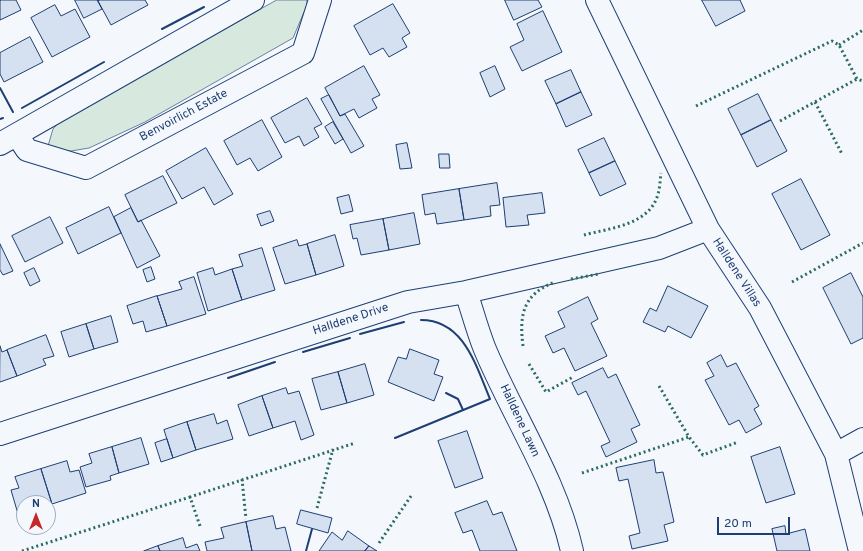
<!DOCTYPE html>
<html>
<head>
<meta charset="utf-8">
<style>
	body { margin:0 }
	#map { position:relative; width:863px; height:551px; overflow:hidden; background:#f4f7fb; font-family:Overpass,sans-serif }
	canvas { display:block }
	.north { position:absolute; left:16px; top:495px; width:40px; height:40px; box-sizing:border-box; background:#f4f7fb; border:1px solid #9eadc5; border-radius:50%; rotate:0deg; font-size:11px; font-weight:700; line-height:16px; text-align:center; color:#1d3f73 }
	.north::after { content:''; display:block; margin:auto; width:14px; height:18px; background:#c62828; clip-path:polygon(50% 0,100% 100%,50% 72%,0 100%) }
	.scale { position:absolute; left:717px; top:517px; width:73px; height:18px; box-sizing:border-box; border:2px solid #1d3f73; border-top:0; padding-left:5px; font-size:12px; line-height:14px; white-space:nowrap; color:#1d3f73; -webkit-text-stroke:3px #f4f7fb; paint-order:stroke }
</style>
</head>
<body>
<div id="map">
<canvas width="863" height="551"></canvas>
<div class="north">N</div>
<div class="scale">20 m</div>
</div>
<script>
const c = document.querySelector('canvas').getContext('2d');
c.lineJoin = 'round';
function fill(path, color) {
  c.fillStyle = color;
  c.fill(path, 'evenodd');
}
function strokePath(path, color, width, dash) {
  c.strokeStyle = color;
  c.lineWidth = width;
  c.lineCap = dash ? 'butt' : 'round';
  c.setLineDash(dash || []);
  c.stroke(path);
}
function drawText(font, color, halo, rows, align = 'center') {
  c.font = font + ' Overpass,sans-serif';
  c.lineWidth = 3;
  c.setLineDash([]);
  c.textBaseline = 'middle';
  c.strokeStyle = halo;
  c.fillStyle = color;
  for (const [text, x, y, turn = 0] of rows) {
    c.save();
    c.translate(x, y);
    c.rotate((+turn || 0) * Math.PI / 180);
    c.textAlign = isNaN(turn) ? turn : align;
    if (halo) c.strokeText(text, 0, 0);
    c.fillText(text, 0, 0);
    c.restore();
  }
}
const green = new Path2D(`
	M277 0H307V5L293 38 145 122 89 148 71 151 54 150 48 146 53 129 59 122Z`);
fill(green, '#d7e8df');
strokePath(green, '#687fa3', 1);
const building = new Path2D(`
	M2 0H16L21 10 0 20V1Z
	M75 0H97L102 9 84 18Z
	M101 0H145L148 5 111 25 98 1Z
	M505 0H538L542 7 514 20Z
	M702 0H740L745 11 716 26Z
	M393 4 410 33 402 38 407 47 389 57 383 48 370 55 354 26Z
	M55 5 61 16 75 9 90 37 52 57 31 18Z
	M543 11 562 52 522 71 510 47 524 40 517 24Z
	M30 37 43 62 4 82 0 74V53Z
	M364 66 380 95 372 99 377 108 359 118 354 109 340 116 325 88Z
	M495 66 505 89 490 97 480 73Z
	M571 70 581 92 556 104 545 81Z
	M581 92 592 115 566 127 556 104Z
	M758 94 771 120 741 135 728 109Z
	M329 95 340 116 345 114 364 146 351 153 321 99Z
	M307 98 322 124 314 128 319 137 304 146 299 136 285 143 271 118Z
	M262 120 282 157 258 171 250 158 237 165 224 141Z
	M771 120 787 151 757 167 741 135Z
	M333 122 343 139 335 144 325 127Z
	M604 138 615 161 589 173 578 150Z
	M407 143 412 168 400 169 396 145Z
	M206 148 233 194 214 205 204 187 182 199 166 171Z
	M439 154H449L450 168H440Z
	M615 161 626 184 600 196 589 173Z
	M163 176 177 203 138 222 125 195Z
	M801 179 830 235 801 250 772 194Z
	M497 183 500 205 490 206 491 216 464 220 459 189Z
	M459 189 464 220 437 224 435 213 425 215 422 195Z
	M542 193 545 213 527 215 529 225 506 227 503 198Z
	M349 195 353 211 341 214 337 198Z
	M109 207 121 233 78 254 66 228Z
	M131 208 138 222 141 220 160 256 137 268 114 217Z
	M270 211 274 221 261 226 257 215Z
	M414 213 420 244 389 250 383 219Z
	M50 217 63 243 25 262 12 236Z
	M383 219 389 250 361 255 357 238 353 239 350 225Z
	M335 235 344 266 316 275 307 244Z
	M297 240 299 246 307 244 316 275 285 284 273 248Z
	M0 244 13 271 3 275 0 270Z
	M262 248 275 290 242 300 232 269 243 266 239 255Z
	M151 267 155 279 147 282 143 270Z
	M34 268 40 281 30 286 24 273Z
	M213 268 215 275 232 269 242 300 208 311 197 273Z
	M851 273 863 297V338L851 344 823 288Z
	M194 277 206 314 167 326 157 296 182 289 179 282Z
	M668 286 708 306 691 338 668 326 665 332 643 322 650 308 656 311Z
	M157 296 167 326 146 332 143 321 133 324 127 306Z
	M588 297 598 319 591 323 607 356 575 371 564 348 553 353 545 336 565 327 558 312Z
	M111 316 118 342 94 349 86 324Z
	M86 324 94 349 69 357 61 332Z
	M46 335 54 356 43 359 46 365 17 376 7 350Z
	M0 346 2 352 7 350 17 376 0 382Z
	M410 349 439 360 434 374 443 377 434 401 388 382 398 357 406 359Z
	M721 355 727 367 736 363 759 406 754 409 762 424 746 433 739 420 729 425 705 380 714 376 707 363Z
	M365 364 374 395 347 403 338 372Z
	M603 368 608 378 616 374 640 425 631 429 637 442 606 457 601 446 610 442 586 391 578 395 572 383Z
	M338 372 347 403 321 410 312 379Z
	M286 388 288 394 299 391 314 435 301 440 295 421 273 428 262 396Z
	M262 396 273 428 249 436 238 405Z
	M214 414 217 424 227 420 233 439 196 450 187 422Z
	M187 422 196 450 173 458 164 430Z
	M467 431 483 478 455 488 438 441Z
	M141 438 149 464 119 473 112 447Z
	M167 439 173 458 161 462 155 443Z
	M112 447 119 473 110 476 111 480 86 487 80 467 92 463 89 454Z
	M780 447 795 494 766 503 751 457Z
	M654 460 656 473 663 472 674 522 664 525 668 541 632 549 629 536 640 533 628 479 619 481 616 468Z
	M67 461 70 472 79 470 86 493 52 504 41 469Z
	M41 469 52 504 24 503V513L18 514 11 490 19 488 15 477Z
	M487 501 493 515 502 512 517 551H480L472 530 463 533 455 513Z
	M301 510 332 518 328 533 297 524Z
	M273 516 276 529 285 527 291 551H252L246 522Z
	M246 522 252 551H207L205 542 224 538 221 528Z
	M785 526 786 534 805 529 810 551H777L772 529Z
	M348 531 369 546 365 551H319L332 532 342 540Z
	M183 538 186 548 197 544 200 551H160L158 546Z
	M158 546 160 551H144Z
	M369 546 377 551H365Z`);
fill(building, '#d5e0f0');
strokePath(building, '#1d3f73', 1);
const minor = new Path2D(`
	M597 0 708 229 760 308 836 454 860 551
	M17 135 27 150 86 168 303 53 320 0
	M0 144 253 0
	M466 292C472 310 477 329 484 347 512 415 556 479 572 551
	M0 434 408 302 466 292 659 248 708 229
	M836 454 863 439`);
strokePath(minor, '#1d3f73', 24);
strokePath(minor, '#f4f7fb', 22);
strokePath(new Path2D(`
	M839 45 863 30
	M815 102 842 154
	M696 106 832 41 839 45 857 79 863 81
	M780 121 857 79
	M584 235C610 228 650 225 658 194 660 188 660 180 661 173
	M571 279 599 274
	M792 282 863 243
	M523 346C519 315 523 294 555 282
	M529 364 546 392 573 377
	M659 386 689 437 703 455 738 442
	M582 473 689 437
	M242 479 246 519
	M317 508 333 449
	M200 526 190 497 355 443
	M379 543 411 496
	M22 551 190 497`), '#2c6c60', 3, [2, 3]);
strokePath(new Path2D(`
	M162 29 204 7
	M0 88 13 112
	M22 108 104 62
	M0 119 3 118
	M360 334 404 322
	M303 352 350 338
	M228 378 275 362
	M446 393 458 399 463 410
	M395 438 490 399C476 366 464 320 421 320
	M306 551 312 529`), '#1d3f73', 2);
drawText('12px', '#1d3f73', '#f4f7fb', [
	["Benvoirlich Estate",184,116,-28],
	["Halldene Villas",736,273,57],
	["Halldene Drive",351,320,-18],
	["Halldene Lawn",519,421,65]
]);
</script>
</body>
</html>
